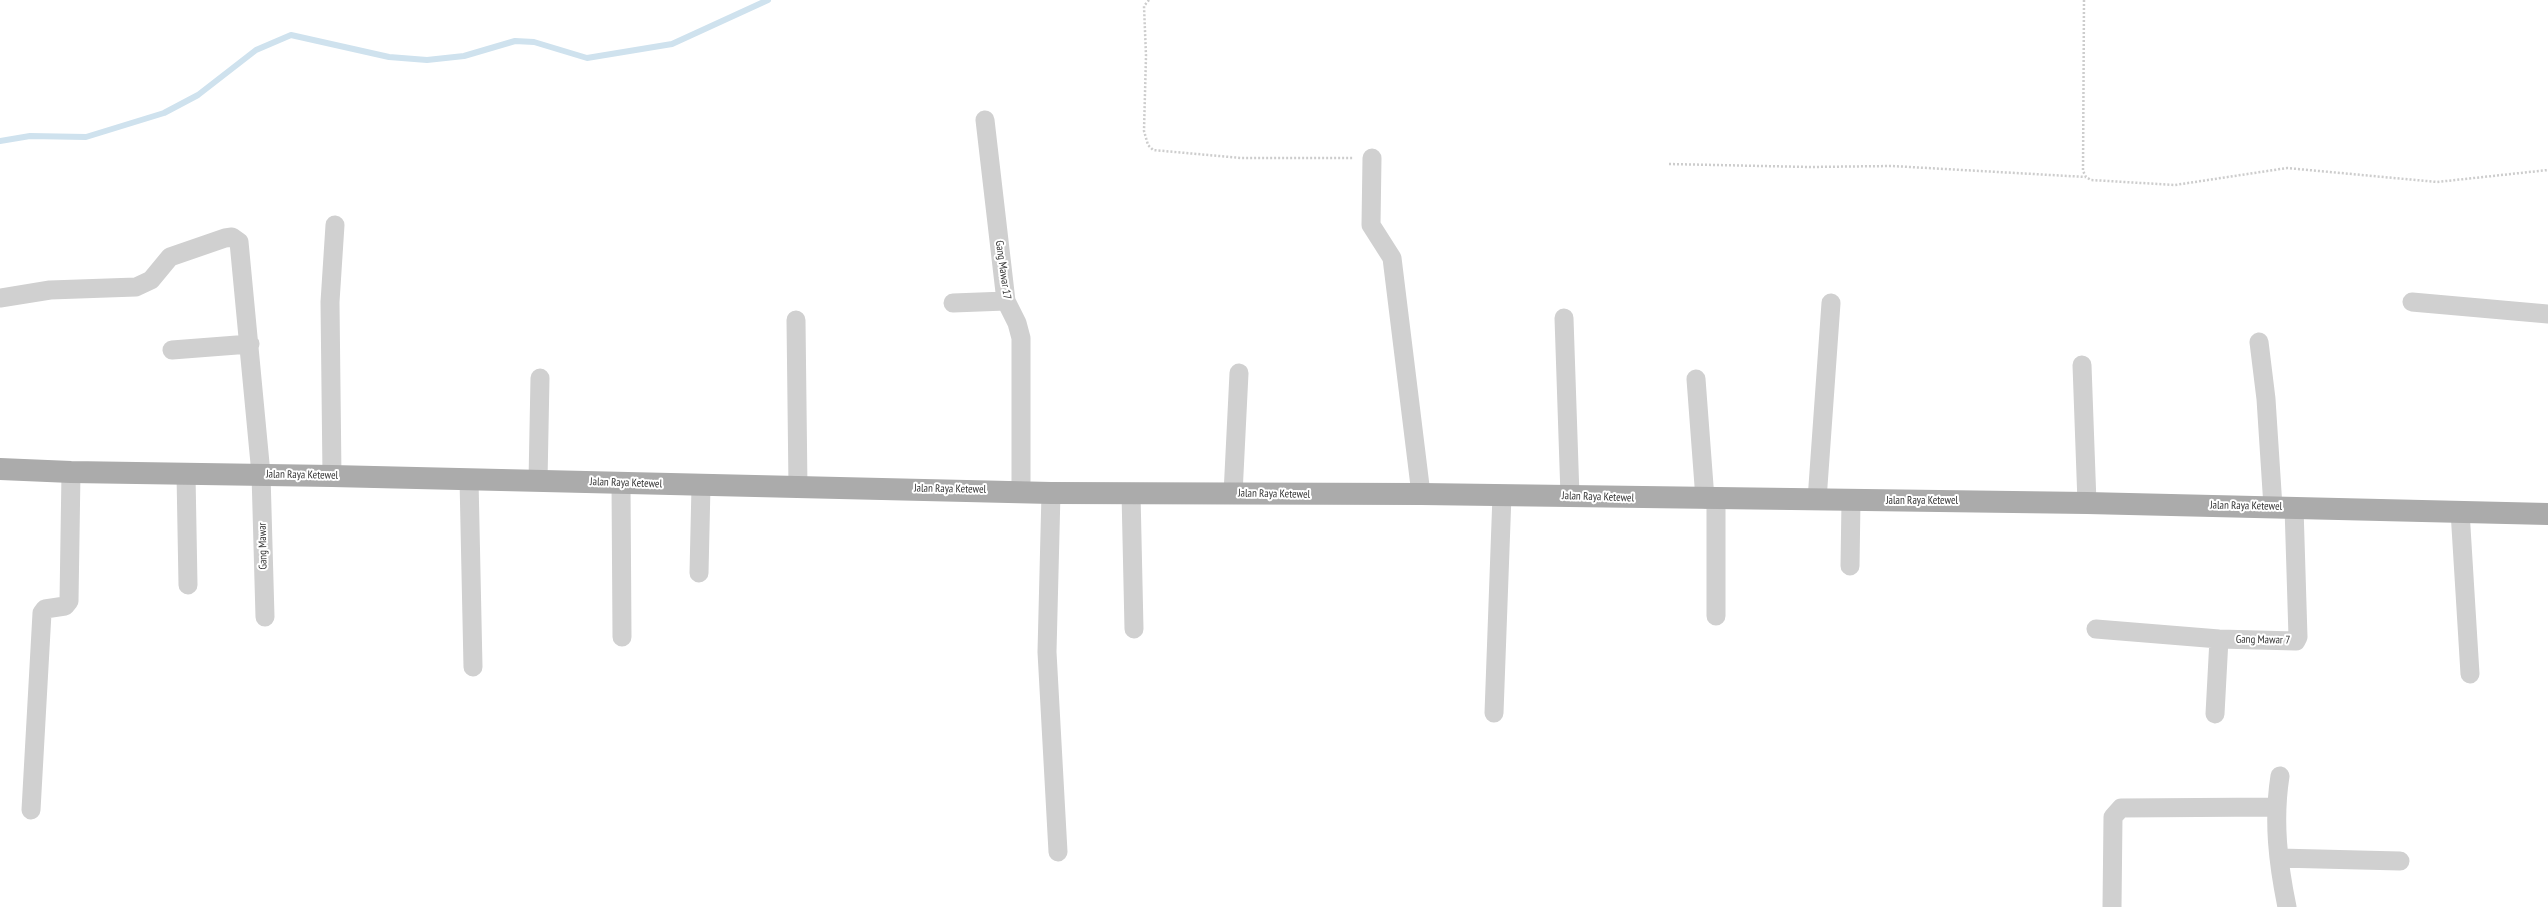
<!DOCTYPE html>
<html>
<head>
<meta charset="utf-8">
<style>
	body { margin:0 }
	canvas { display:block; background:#fff }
</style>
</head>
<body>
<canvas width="2548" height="907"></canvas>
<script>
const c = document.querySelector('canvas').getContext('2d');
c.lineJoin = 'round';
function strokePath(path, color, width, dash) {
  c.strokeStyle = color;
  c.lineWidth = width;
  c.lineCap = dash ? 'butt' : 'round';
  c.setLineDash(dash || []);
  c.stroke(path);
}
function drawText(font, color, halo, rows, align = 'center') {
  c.font = font + ' "PT Sans Narrow",sans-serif';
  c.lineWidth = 4;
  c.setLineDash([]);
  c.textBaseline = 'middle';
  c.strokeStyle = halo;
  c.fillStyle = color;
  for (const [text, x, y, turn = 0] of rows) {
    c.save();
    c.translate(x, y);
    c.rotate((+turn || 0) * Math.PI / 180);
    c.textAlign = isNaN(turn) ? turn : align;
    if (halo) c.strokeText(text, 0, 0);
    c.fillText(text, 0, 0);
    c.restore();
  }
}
strokePath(new Path2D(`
	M0 141 30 136 86 137 164 113 198 95 256 50 291 35 389 57 427 60 464 56 515 41 534 42 587 58 672 44 768 0`), '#cfe2ee', 6);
strokePath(new Path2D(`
	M1149 0 1144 6 1146 56 1144 131 1148 145 1153 150 1241 158H1353
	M2084 0 2083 171 2086 177 2091 180 2175 185 2287 168 2437 182 2548 170
	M1669 164 1809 167 1892 166 2086 177`), '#cdcdcd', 2.5, [2, 2]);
strokePath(new Path2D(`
	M985 120 1006 301 1017 323 1021 338V491
	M1372 158 1371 225 1392 258 1421 494
	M0 298 50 290 136 287 151 280 170 257 225 238 232 237 239 242 261 474 265 617
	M2412 302 2548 314
	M953 303 1006 301
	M1564 318 1570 496
	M796 320 798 488
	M2259 342 2266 399 2273 507
	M172 350 250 344
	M2082 365 2087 503
	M1696 379 1705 499
	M186 474 188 585
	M332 476 330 302 335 225
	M469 479 473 667
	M538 481 540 378
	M621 484 622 637
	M1051 493 1047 652 1058 852
	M1131 493 1134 629
	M1233 494 1239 373
	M1817 500 1831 303
	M2460 511 2470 674
	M1850 566 1851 501
	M699 573 701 486
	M1716 616V499
	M2096 629 2219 639 2296 641 2298 637 2294 507
	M1494 713 1502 495
	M2215 714 2219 639
	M2280 776C2273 821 2278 863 2287 907
	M31 810 42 613 45 609 65 606 69 601 71 472
	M2279 858 2400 861
	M2112 907 2113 817 2121 808 2275 807`), '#d0d0d0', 19);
strokePath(new Path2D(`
	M0 469 71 472 332 476 1051 493 1421 494 2087 503 2548 514`), '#ababab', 22);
drawText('11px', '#333', '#fff', [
	["Gang Mawar 17",1003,270,82],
	["Jalan Raya Ketewel",302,475,1],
	["Jalan Raya Ketewel",626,483,2],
	["Jalan Raya Ketewel",950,489,1],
	["Jalan Raya Ketewel",1274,494,1],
	["Jalan Raya Ketewel",1598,497,2],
	["Jalan Raya Ketewel",1922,501],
	["Jalan Raya Ketewel",2246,506,1],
	["Gang Mawar",263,546,-91],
	["Gang Mawar 7",2263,640,1]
]);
</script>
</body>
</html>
